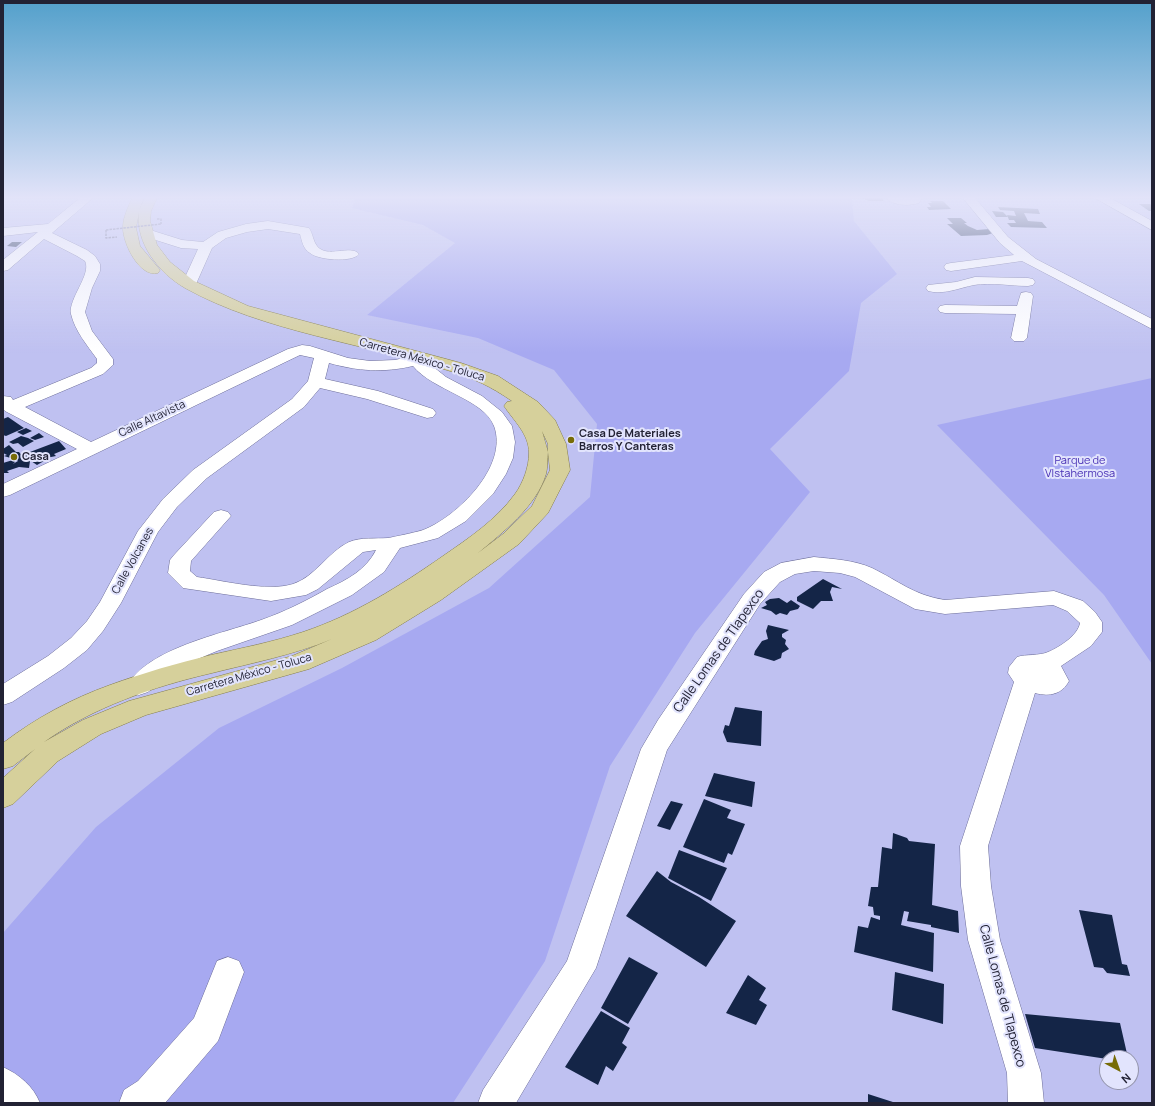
<!DOCTYPE html>
<html>
<head>
<meta charset="utf-8">
<style>
	body { margin:0 }
	#map { position:relative; width:1155px; height:1106px; overflow:hidden; background:#bfc1f1; font-family:Manrope,sans-serif }
	canvas { display:block }
	.frame { position:absolute; inset:0; border:4px solid #222234; pointer-events:none }
	.north { position:absolute; left:1099px; top:1050px; width:40px; height:40px; box-sizing:border-box; background:#e2e4fd; border:1px solid #9596ad; border-radius:50%; rotate:139deg; font-size:11px; font-weight:700; line-height:16px; text-align:center; color:#222234 }
	.north::after { content:''; display:block; margin:auto; width:14px; height:18px; background:#776c07; clip-path:polygon(50% 0,100% 100%,50% 72%,0 100%) }
</style>
</head>
<body>
<div id="map">
<canvas width="1155" height="1106"></canvas>
<div class="frame"></div>
<div class="north">N</div>
</div>
<script>
const c = document.querySelector('canvas').getContext('2d');
c.lineJoin = 'round';
function fill(path, color) {
  c.fillStyle = color;
  c.fill(path, 'evenodd');
}
function strokePath(path, color, width, dash) {
  c.strokeStyle = color;
  c.lineWidth = width;
  c.lineCap = dash ? 'butt' : 'round';
  c.setLineDash(dash || []);
  c.stroke(path);
}
function drawText(font, color, halo, rows, align = 'center') {
  c.font = font + ' Manrope,sans-serif';
  c.lineWidth = 4;
  c.setLineDash([]);
  c.textBaseline = 'middle';
  c.strokeStyle = halo;
  c.fillStyle = color;
  for (const [text, x, y, turn = 0] of rows) {
    c.save();
    c.translate(x, y);
    c.rotate((+turn || 0) * Math.PI / 180);
    c.textAlign = isNaN(turn) ? turn : align;
    if (halo) c.strokeText(text, 0, 0);
    c.fillText(text, 0, 0);
    c.restore();
  }
}
fill(new Path2D(`
	M356 198H852L854 221 897 274 861 303 849 371 770 449 810 492 695 633 610 766 545 961 453 1103H3V933L96 827 219 728 342 668 489 588 590 497 597 424 554 370 478 338 367 315 455 243 423 225 352 208Z
	M1152 378V664L1104 595 937 425Z`), '#a7a9f1');
fill(new Path2D(`
	M862 198H882L884 201H869Z
	M930 201H943L951 209 929 210 927 207H931L928 203H932Z
	M1139 204H1150L1152 205V211H1149Z
	M998 207 1038 209 1040 214 1024 213 1028 221 1042 222 1047 228 1011 227 1007 223H1016L1014 220H1009L1007 215 1016 216 1014 211 1000 210Z
	M992 211 1003 212 1008 217H996Z
	M947 218H961L967 223H964L968 226 977 230 989 229 993 233 987 235 961 236 947 224H953Z
	M12 242H22L16 247 7 246Z
	M8 417 24 428 6 436 3 435V419Z
	M26 428 32 431 23 435 17 432Z
	M39 433 44 437 35 440 30 438Z
	M21 436 28 438 34 441 23 447 18 443 13 444 9 442Z
	M59 441 66 449 54 454 56 456 41 459 44 461 37 465 22 455Z
	M9 445 16 452H19L24 458V461H30L29 468 19 467 7 471 9 473H3V463L13 460 15 462 13 464 18 461 17 460 4 456 7 455 3 453V449Z
	M823 579 842 589 832 587 830 592 833 601H821L813 609 797 601V597Z
	M779 598 787 603 791 600 800 606 798 609 790 611 787 615 780 613 776 615 771 611 761 608 767 605 765 602 770 599Z
	M768 625 789 630 782 634V637L786 640 785 644 789 649 782 653 781 658 774 661 754 655 755 651 762 641 768 639 766 631Z
	M735 707 762 711 761 746 727 742 723 732 725 725 729 726Z
	M714 773 755 782 752 807 705 796Z
	M704 799 731 810 727 818 745 824 732 855 728 853 724 863 683 847Z
	M671 801 683 804 670 830 657 826Z
	M893 833 907 838 909 841 935 844 932 905 958 911 959 933 931 927V925L907 921 909 912 904 911 901 925 934 933 933 972 854 952 858 926 868 928 871 917 880 920V916L874 915 873 907 868 906 871 887H878L882 847 892 849Z
	M679 850 727 868 711 901 668 878Z
	M657 871 671 882 699 897 736 921 706 967 626 916Z
	M1079 910 1112 915 1122 964 1127 965 1130 976 1107 973 1103 968 1094 967Z
	M629 957 658 973 628 1024 601 1008Z
	M895 972 944 984 943 1024 892 1010Z
	M748 975 766 988 759 1000 767 1005 756 1025 726 1013Z
	M601 1011 630 1028 622 1043 627 1047 613 1071 606 1066 598 1085 565 1067Z
	M1025 1014 1120 1023 1128 1058 1107 1059 1035 1048Z
	M868 1094 896 1103H868Z`), '#142547');
const minor = new Path2D(`
	M80 198H93L52 233 87 250 95 256 100 264V271L92 288 85 312 92 331 113 359V365L103 374 25 407 91 442 288 349 302 345 310 346 348 358 370 361 395 360 408 357 415 360 426 361 446 377 482 396 502 412 512 426 515 442 513 458 506 474 493 494 466 521 438 538 400 548 384 572 352 595 292 625 217 651 188 663 170 673 148 692 139 695 130 692 127 686C148 648 222 634 261 620 284 612 306 601 327 589 347 580 366 570 376 550L363 552 318 589 306 595 271 601 183 588 168 573 170 560 174 555 214 512 221 510 228 512 231 516 191 561 190 571 197 577C225 581 267 592 293 584 315 577 328 552 349 542 361 537 375 539 388 538 394 537 417 532 423 530 457 517 509 466 494 426 484 399 432 390 413 366 383 373 358 371 329 363L325 379 378 391 433 409 436 413 433 417 427 418 367 399 320 388 304 407 207 478 177 507 158 532 121 603 103 631 87 650 64 668 12 702 3 705V684L48 656 71 638 87 621 100 602 138 531 163 499 193 470 292 399 308 381 314 358 300 355 10 495 3 497V484L77 449 5 411 3 409V396L11 397 13 400 91 368 97 363V359C87 345 75 331 71 314 68 299 92 274 85 261L77 256 44 239 8 270 3 271V260L38 232 3 236V228L48 224Z
	M886 198H922L919 203C910 206 893 206 886 198Z
	M963 198H975L1008 237 1036 259 1152 319V329L1022 261 951 271 946 270 944 267 946 264 951 263 1014 255 1000 243Z
	M1095 198H1110L1152 221V230Z
	M268 221 309 228C313 234 313 241 317 246 327 259 351 244 359 254 352 263 318 260 310 253 303 249 302 241 300 234L268 229 247 232 226 238 212 248 196 284 194 287H184L182 284 198 249 181 248 143 236 141 233 147 229 182 240 203 242 218 232 246 224Z
	M975 277 1028 278 1033 279 1035 282 1033 285 1028 286C1011 286 991 282 974 285 959 288 944 295 928 291L926 288 928 285 956 282Z
	M1026 292 1031 293 1033 296 1027 338 1024 341H1014L1011 338 1016 314 945 313 940 312 938 309 940 306 945 305 1017 306 1021 293Z
	M814 557C833 559 854 560 872 568 899 581 913 595 945 600L1054 591 1083 601 1095 612 1102 622V632L1091 646 1061 666 1069 681C1062 694 1050 697 1035 693L988 846 991 886 1000 940 1041 1073 1044 1103H1008L1007 1073 968 940 961 886 960 846 1014 682 1008 673 1009 667 1017 657C1026 654 1039 656 1048 652 1060 647 1078 635 1080 623L1067 611 1053 605 945 614 915 609 855 577 840 573 814 571 795 574 780 582 760 604 667 750 596 968 516 1103H478L483 1090 567 961 641 749 658 720 744 594 764 572 781 563Z
	M228 957 239 961 244 972 218 1041 165 1103H119L124 1090 138 1081 194 1018 217 961Z
	M3 1067C20 1075 33 1086 40 1103H3Z`);
const major = new Path2D(`
	M132 198H144L139 210 145 198H157L151 211 150 221 157 245 170 262 194 281 248 306 461 363 498 376 538 402 555 420 566 444 570 470 548 513 519 544 441 600 376 640 309 669 146 715 101 734 58 761 13 804 3 808V778L35 749 13 766 3 769V743C36 718 71 699 110 685 143 673 177 663 211 655 242 648 273 642 303 632 354 615 400 586 443 556 469 538 496 520 515 494 523 483 529 467 529 453 529 434 514 421 504 406L507 402 512 401C490 386 475 379 450 371 364 343 264 332 185 288 159 273 135 243 139 212L136 228 140 246 160 270 158 273C140 278 123 244 123 228 123 217 128 208 132 198ZM542 431 548 444V452ZM548 452 550 470 532 506 503 534 478 553C503 532 536 507 546 474 548 467 547 459 548 452ZM332 639 292 656 129 701 83 720 44 742C94 707 152 687 212 673 252 663 293 655 332 639Z`);
strokePath(minor, '#6c6d98', 1);
strokePath(major, '#857e4b', 1);
strokePath(new Path2D(`
	M157 219H161V224
	M106 230V238L117 237`), '#6b6c8c', 1.5, [2.5, 1]);
fill(minor, '#fff');
fill(major, '#d6d09b');
strokePath(new Path2D(`
	M106 230 161 224`), '#6b6c8c', 1.5, [2.5, 1]);
const sky = c.createLinearGradient(0, 0, 0, 353);
sky.addColorStop(0, '#53a0cb');
sky.addColorStop(0.56, '#e2e3f9');
sky.addColorStop(1, '#e2e3f900');
c.fillStyle = sky;
c.fillRect(0, 0, 1155, 353);
for (const [x, y, r, color] of [
	[571,440,4,"#776c07"],
	[14,457,4,"#776c07"]
]) {
  const dot = new Path2D();
  dot.arc(x, y, r, 0, 2 * Math.PI);
  c.fillStyle = color;
  c.fill(dot);
  strokePath(dot, '#e2e4fd', 1.5);
}
drawText('11px', '#222234', '#e2e4fd', [
	["Carretera México - Toluca",422,360,16],
	["Calle Altavista",152,419,-25],
	["Calle Volcanes",133,561,-61],
	["Carretera México - Toluca",249,675,-16]
]);
drawText('bold 11px', '#222234', '#e2e4fd', [
	["Casa De Materiales",579,434],
	["Barros Y Canteras",579,447],
	["Casa",22,457]
], 'left');
drawText('11px', '#472fb4', '#e2e4fd', [
	["Parque de",1080,461],
	["VIstahermosa",1080,474]
]);
drawText('13px', '#222234', '#e2e4fd', [
	["Calle Lomas de Tlapexco",719,651,-55],
	["Calle Lomas de Tlapexco",1002,996,75]
]);
</script>
</body>
</html>
